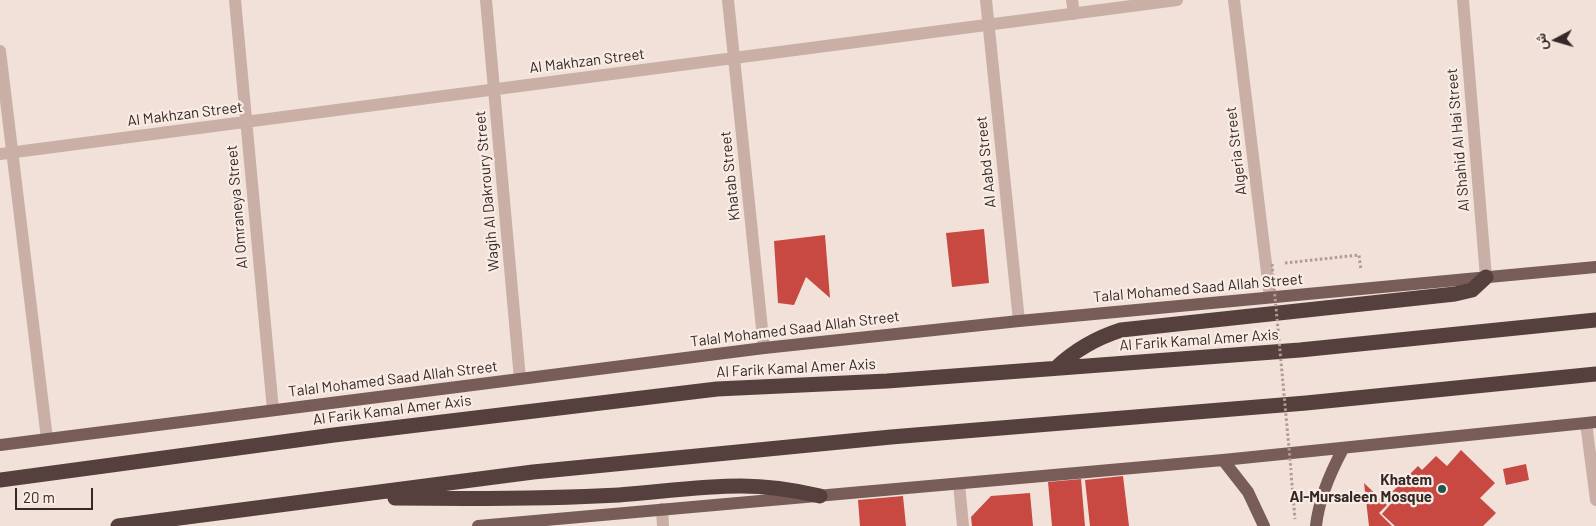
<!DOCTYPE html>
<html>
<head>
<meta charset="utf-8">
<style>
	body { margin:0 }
	#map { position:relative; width:1596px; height:526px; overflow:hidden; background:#f1e1d9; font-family:Barlow,Vazirmatn,sans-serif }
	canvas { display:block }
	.north { position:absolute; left:1531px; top:15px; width:50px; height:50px; -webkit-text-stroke:4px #f9ece5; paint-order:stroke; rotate:264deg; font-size:14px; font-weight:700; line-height:20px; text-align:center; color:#352826 }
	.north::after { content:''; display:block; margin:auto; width:18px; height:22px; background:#352826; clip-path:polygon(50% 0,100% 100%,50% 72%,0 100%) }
	.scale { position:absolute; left:15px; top:488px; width:78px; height:22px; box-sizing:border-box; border:2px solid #352826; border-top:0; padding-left:6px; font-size:15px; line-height:18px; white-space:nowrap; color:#352826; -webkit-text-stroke:4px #f9ece5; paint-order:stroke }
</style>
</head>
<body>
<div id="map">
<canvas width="1596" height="526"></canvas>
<div class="north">ش</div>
<div class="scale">20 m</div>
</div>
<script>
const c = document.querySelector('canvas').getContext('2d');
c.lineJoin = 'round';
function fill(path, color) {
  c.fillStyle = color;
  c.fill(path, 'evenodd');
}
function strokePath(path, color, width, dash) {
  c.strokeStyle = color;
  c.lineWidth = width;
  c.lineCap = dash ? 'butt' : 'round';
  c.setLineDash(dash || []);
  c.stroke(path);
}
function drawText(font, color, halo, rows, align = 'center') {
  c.font = font + ' Barlow,sans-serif';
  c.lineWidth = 4.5;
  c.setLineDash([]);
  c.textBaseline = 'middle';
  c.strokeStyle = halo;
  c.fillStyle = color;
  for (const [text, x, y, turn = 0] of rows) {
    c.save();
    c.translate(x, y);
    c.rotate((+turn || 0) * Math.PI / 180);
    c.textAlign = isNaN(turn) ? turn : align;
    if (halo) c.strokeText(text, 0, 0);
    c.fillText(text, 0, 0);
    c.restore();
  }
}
fill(new Path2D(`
	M984 229 989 283 952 287 946 233Z
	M825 235 830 298 806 277 794 305 778 303 774 241Z
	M1461 450 1495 483 1480 498 1496 513 1483 526H1395L1382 514 1394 500 1389 495 1418 466 1422 470 1436 456 1447 466Z
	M1526 464 1529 480 1506 485 1503 469Z
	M1123 476 1129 526H1090L1085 480Z
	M1081 479 1085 526H1052L1048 482Z
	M1364 483 1387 505 1379 513 1392 526H1369Z
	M1030 493 1033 526H972L971 517 991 496Z
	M903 496 906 526H860L858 500Z`), '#c74942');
strokePath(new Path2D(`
	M1285 263 1359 255 1361 270
	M1291 473 1295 519`), '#b5998f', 3, [2.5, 2.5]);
strokePath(new Path2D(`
	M235 0 273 410
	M486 0 520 379
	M728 0 764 348
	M986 0 1019 321
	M1072 0 1074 14
	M1234 0 1270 297
	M1463 0 1486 277
	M0 51 47 439
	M0 154 1177 0
	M1586 423 1596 500
	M959 484 963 526
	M662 509 663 526`), '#c9afa5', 12);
strokePath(new Path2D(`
	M0 445 764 348 1019 321 1596 267
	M1223 460 1248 492 1264 526
	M478 526 1223 460 1596 422
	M1316 526C1319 498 1330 473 1343 449`), '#775c57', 12);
strokePath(new Path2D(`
	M1056 368C1076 349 1096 338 1121 330L1455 294 1472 290 1486 277
	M0 480 334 435 717 389 887 381 1300 350 1596 320
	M395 498C470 499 545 499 619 495 660 492 700 486 741 486 768 486 794 490 820 496
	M118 526 533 472 891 437 1306 403 1596 374`), '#56403d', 15);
strokePath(new Path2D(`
	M1272 264 1291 470`), '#b5998f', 3, [2.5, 2.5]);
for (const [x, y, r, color] of [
	[1442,489,5,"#1c5750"]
]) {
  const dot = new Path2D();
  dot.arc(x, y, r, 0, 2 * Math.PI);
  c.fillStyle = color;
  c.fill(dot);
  strokePath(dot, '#f9ece5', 2);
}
drawText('15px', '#352826', '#f9ece5', [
	["Al Makhzan Street",587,61,-7],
	["Al Makhzan Street",185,114,-7],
	["Al Shahid Al Hai Street",1458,140,-95],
	["Algeria Street",1236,151,-97],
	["Al Aabd Street",986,162,-96],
	["Khatab Street",730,176,-96],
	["Wagih Al Dakroury Street",487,191,-95],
	["Al Omraneya Street",237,207,-95],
	["Talal Mohamed Saad Allah Street",1198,288,-5],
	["Talal Mohamed Saad Allah Street",795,329,-7],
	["Al Farik Kamal Amer Axis",1199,340,-4],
	["Al Farik Kamal Amer Axis",796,368,-3],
	["Talal Mohamed Saad Allah Street",393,379,-7],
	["Al Farik Kamal Amer Axis",392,410,-7]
]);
drawText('bold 15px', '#352826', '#f9ece5', [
	["Khatem",1432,480],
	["Al-Mursaleen Mosque",1432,497]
], 'right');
</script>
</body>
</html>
